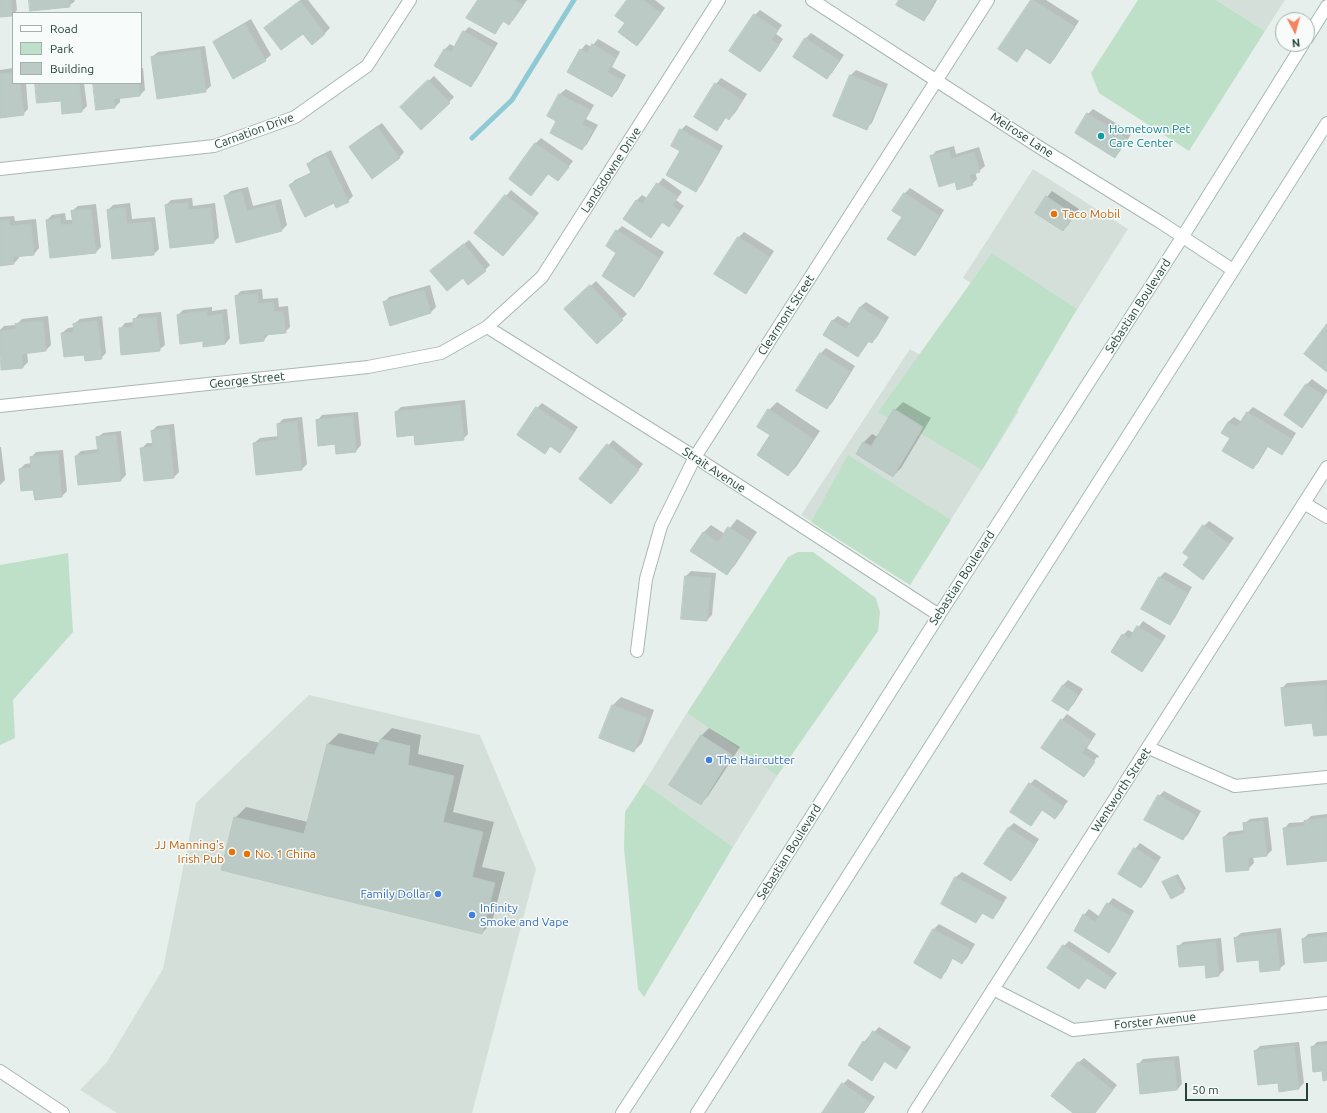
<!DOCTYPE html>
<html>
<head>
<meta charset="utf-8">
<style>
	body { margin:0 }
	#map { position:relative; width:1327px; height:1113px; overflow:hidden; background:#e6efeb; font-family:Ubuntu,sans-serif }
	canvas { display:block }
	.legend { position:absolute; left:12px; top:12px; width:130px; height:72px; box-sizing:border-box; background:#f7fbf9; border:1px solid #a3b1ad; margin:0; padding:5px 7px; list-style:none; font-size:12px; color:#24423a }
	.legend li { display:flex; align-items:center; gap:8px; height:20px }
	.legend b { width:20px; border:1px solid #a3b1ad }
	.north { position:absolute; left:1275px; top:12px; width:40px; height:40px; box-sizing:border-box; background:#f7fbf9; border:1px solid #a3b1ad; border-radius:50%; rotate:174deg; font-size:11px; font-weight:700; line-height:16px; text-align:center; color:#24423a }
	.north::after { content:''; display:block; margin:auto; width:14px; height:18px; background:#f4845f; clip-path:polygon(50% 0,100% 100%,50% 72%,0 100%) }
	.scale { position:absolute; left:1185px; top:1083px; width:123px; height:18px; box-sizing:border-box; border:2px solid #24423a; border-top:0; padding-left:5px; font-size:12px; line-height:14px; white-space:nowrap; color:#24423a; -webkit-text-stroke:3px #f7fbf9; paint-order:stroke }
</style>
</head>
<body>
<div id="map">
<canvas width="1327" height="1113"></canvas>
<ul class="legend">
<li><b style="height:5px;background:#fff"></b>Road</li>
<li><b style="height:11px;background:#bfe0c8"></b>Park</li>
<li><b style="height:11px;background:#bbcac4"></b>Building</li>
</ul>
<div class="north">N</div>
<div class="scale">50 m</div>
</div>
<script>
const c = document.querySelector('canvas').getContext('2d');
c.lineJoin = 'round';
function fill(path, color) {
  c.fillStyle = color;
  c.fill(path, 'evenodd');
}
function strokePath(path, color, width, dash) {
  c.strokeStyle = color;
  c.lineWidth = width;
  c.lineCap = dash ? 'butt' : 'round';
  c.setLineDash(dash || []);
  c.stroke(path);
}
function drawText(font, color, halo, rows, align = 'center') {
  c.font = font + ' Ubuntu,sans-serif';
  c.lineWidth = 3;
  c.setLineDash([]);
  c.textBaseline = 'middle';
  c.strokeStyle = halo;
  c.fillStyle = color;
  for (const [text, x, y, turn = 0] of rows) {
    c.save();
    c.translate(x, y);
    c.rotate((+turn || 0) * Math.PI / 180);
    c.textAlign = isNaN(turn) ? turn : align;
    if (halo) c.strokeText(text, 0, 0);
    c.fillText(text, 0, 0);
    c.restore();
  }
}
fill(new Path2D(`
	M1216 0H1285L1265 31Z
	M1033 169 1128 229 1059 338 963 278Z
	M910 349 1019 411 910 585 801 515Z
	M309 695 480 735 536 869 472 1113H117L80 1090 107 1062 163 969 196 803Z
	M687 713 777 776 733 847 644 783Z`), '#d4dfda');
fill(new Path2D(`
	M1138 0H1216L1265 31 1189 151 1099 93 1091 73Z
	M992 253 1077 309 982 470 920 433 923 427 894 409 888 418 878 412Z
	M848 455 951 520 910 585 811 522Z
	M798 552H813L876 598 880 612 878 631 777 776 687 713 788 557Z
	M68 553 73 632 13 700 15 738 0 745V565Z
	M644 783 733 847 644 997 638 989 624 848 625 812Z`), '#bfe0c8');
fill(new Path2D(`
	M0 0H16L17 10 12 15 0 16Z
	M30 0H74L75 1 69 6Z
	M301 0H308L330 28 325 33 312 43 303 32 265 28Z
	M479 0H527L514 19 509 24 504 21 495 32Z
	M628 0H655L665 8 642 40 637 45 626 23Z
	M900 0H937L929 14 924 19Z
	M1032 0H1046L1079 21 1055 58 1050 63 1027 48 1017 60Z
	M760 10 782 25 776 34 783 39 765 66 760 71 755 15Z
	M251 19 271 55 265 60 234 77 214 42 220 37Z
	M469 27 498 43 476 80 471 86 435 66 445 49 450 44 455 47 464 32Z
	M811 33 844 55 832 73 826 78 794 56 806 38Z
	M598 39 620 52 612 67 626 75 617 91 612 96 581 50 586 44 591 47Z
	M205 46 211 86 205 91 152 57 158 52Z
	M13 68V83H26L28 109 23 114 0 117V70Z
	M141 68H143L145 90 140 95 120 97V102L115 107 94 83H141Z
	M856 70 888 84 872 123 866 128 834 115 851 75Z
	M434 76 454 97 449 102H406Z
	M721 78 747 94 735 113 729 119 726 117 722 124 717 130 695 116 716 84Z
	M36 83H84L87 106 82 111Z
	M566 89 594 105 586 119 598 125 587 144 582 149 558 121 549 116 560 94Z
	M1093 109 1132 133 1120 151 1115 156 1088 114Z
	M382 123 404 152 399 158 350 147 355 142Z
	M686 125 723 146 701 185 695 190 681 151V130Z
	M541 138 573 161 558 180 548 173 531 194 510 179 536 143Z
	M954 146 956 154 979 147 985 166 979 171 975 172 977 179 972 184 931 157 936 151Z
	M331 150 353 196 348 201 334 202 290 185 295 180 312 172 308 164 313 159Z
	M663 178 682 192 676 200 684 206 669 225 663 222 651 237 624 218 637 200 642 195 647 198Z
	M248 187 253 206 281 199 287 225 282 230 237 242 225 196 231 191Z
	M910 188 944 210 920 250 915 255 903 217 893 210 905 193Z
	M511 190 539 213 503 255 475 232Z
	M1052 191 1079 209 1068 225 1063 230 1047 197Z
	M192 198 193 206 215 203 219 237 214 242 166 205 171 200Z
	M130 203 132 219 155 217 159 249 154 254 108 210 113 205Z
	M96 204 101 247 96 252 47 220 52 215 65 213 66 220H73L72 211 78 206Z
	M14 216 15 221 36 219 39 248 34 254 18 255 19 258 13 264 0 265V217Z
	M622 226 664 252 640 290 634 296 618 253 617 231Z
	M744 232 774 251 751 287 745 292 716 274 739 237Z
	M469 240 490 265 485 270 463 277 437 266Z
	M596 281 627 314 597 343 566 309Z
	M430 285 436 307 431 312 390 324 384 303 389 297Z
	M262 289 263 299 278 298 279 307 288 306 290 327 285 332 269 334 264 340 236 296 241 291Z
	M866 302 889 317 877 337 872 342 870 340 863 350 858 356 832 321 838 316 851 324 860 307Z
	M212 307V311L227 309 230 338 225 344 204 340 181 342 178 315 183 310Z
	M161 312 165 345 159 350 120 329 125 323 134 322V320L139 314Z
	M48 316 51 345 46 350 27 352 28 362 23 367 2 369 0 346V330L4 326 16 325 22 319Z
	M102 316 106 353 101 358 85 354 62 333 68 328 75 327 74 324 80 319Z
	M826 348 855 366 832 403 827 408 821 353Z
	M1312 379 1327 390V392L1307 421 1302 427 1307 384Z
	M465 400 468 434 463 439 414 434 396 412 401 407Z
	M777 402 820 431 796 467 788 475 771 435 769 410Z
	M903 402 931 418 901 468 893 476 857 454 864 442 872 434 878 437 895 410Z
	M542 403 578 427 565 446 560 451 551 446 545 452 537 408Z
	M1253 407 1296 433 1287 448 1282 453 1269 445 1258 463 1253 468 1228 422 1234 417 1242 422 1247 413Z
	M358 412 361 445 356 451 336 443 317 421 322 415Z
	M302 417 307 464 301 470 254 443 260 438 279 436 278 424 283 419Z
	M174 424 179 472 174 477 141 449 147 443H153L152 431 157 426Z
	M121 431 126 475 121 480 79 484 76 456 81 451 99 449 97 438 103 433Z
	M613 440 643 464 616 498 581 478Z
	M0 447H1L5 480 0 485Z
	M63 450 67 491 62 496 34 489 20 469 25 464 32 463 31 458 36 452Z
	M737 519 757 532 735 565 727 574 703 533 711 525 725 534Z
	M1209 521 1234 538 1208 573 1190 557 1204 526Z
	M691 571 716 573 712 615 707 620 686 576Z
	M1165 572 1192 587 1175 618 1170 624 1143 608 1160 577Z
	M1143 621 1166 636 1147 665 1142 670 1123 635 1128 630 1134 633Z
	M1068 680 1083 689 1073 705 1067 710 1063 685Z
	M1327 680V734L1315 735 1313 722 1282 688 1287 683Z
	M621 697 654 710 642 743 634 751 613 705Z
	M1067 714 1096 734 1087 748 1099 756 1098 758 1097 757 1087 771H1088L1084 776 1062 720Z
	M392 728 421 735 418 754 464 765 453 812 494 822 482 867 505 872 492 922 482 933 235 818 246 807 308 822 328 744 339 733 380 743 381 739Z
	M709 728 740 747 708 796 700 804 701 736Z
	M1035 779 1068 801 1055 818 1043 809 1031 824 1030 784Z
	M1164 791 1201 811 1188 834 1183 839 1159 796Z
	M1327 814V860L1284 829 1289 823 1305 822 1311 816Z
	M1268 817 1272 850 1267 855 1253 856 1254 863 1248 869 1224 837 1229 832 1245 830 1244 824 1250 819Z
	M1014 823 1039 839 1016 875 1011 880 1008 828Z
	M1140 843 1161 857 1146 882 1141 887 1135 849Z
	M962 872 1007 897 998 912 993 918 983 913 976 922 942 903 956 877Z
	M1178 874 1186 889 1183 891 1163 882Z
	M1113 898 1134 911 1114 946 1109 951 1084 915 1089 909 1100 917 1108 904Z
	M939 924 975 944 967 958 962 963 953 958 946 972 940 977 915 963 934 929Z
	M1281 928 1285 964 1279 969 1260 959 1235 938 1241 933Z
	M1327 932V960L1303 939 1308 934Z
	M1221 938 1224 970 1219 975 1207 976 1205 964 1178 947 1183 942Z
	M1069 941 1117 973 1105 988 1088 977 1079 988 1064 946Z
	M879 1027 911 1047 901 1062 896 1068 885 1061 877 1074 871 1079 849 1065 864 1042 869 1036 870 1037Z
	M1327 1041V1079L1312 1047 1317 1042Z
	M1299 1042 1304 1083 1298 1089 1279 1081 1255 1051 1260 1046Z
	M1179 1056 1182 1084 1177 1090 1138 1065 1143 1059Z
	M1084 1058 1117 1085 1094 1113H1074L1078 1063Z
	M848 1079 875 1097 864 1113H824L843 1084Z`), '#0003');
strokePath(new Path2D(`
	M472 138 512 100 574 0`), '#8ec9d4', 5);
const building = new Path2D(`
	M0 0H11L12 16 0 17Z
	M29 0H69L70 7 30 11Z
	M478 0H514L523 5 509 25 503 21 495 34 466 18Z
	M627 0H643L661 13 637 46 618 32 625 23 615 16Z
	M899 0H935L924 21 896 5Z
	M1031 0H1033L1075 27 1050 64 1026 48 1017 62 998 49Z
	M300 1 325 34 312 45 303 34 281 50 264 28Z
	M754 14 778 30 771 40 779 45 760 72 729 51Z
	M245 24 266 61 233 79 213 42Z
	M463 31 493 48 471 87 434 66 444 49 451 52Z
	M805 38 839 60 827 79 793 57Z
	M592 44 616 58 607 72 622 80 612 97 567 72 580 49 587 53Z
	M200 50 206 92 157 99 151 57Z
	M13 73V83H20L24 115 0 118V74Z
	M850 75 884 89 867 130 833 116Z
	M428 80 450 103 421 130 400 107Z
	M35 83H79L82 112 62 114 61 101 37 103Z
	M93 83H139L140 96 114 99 115 108 96 110Z
	M715 83 742 100 729 120 725 117 717 131 694 117Z
	M559 94 590 110 582 124 593 130 582 150 550 133 556 121 547 116Z
	M1087 113 1127 139 1115 158 1075 133Z
	M377 127 400 158 372 179 349 147Z
	M680 129 719 151 696 192 666 175 680 151 671 146Z
	M535 143 569 167 558 181 548 174 531 196 509 179Z
	M949 151 951 159 974 152 980 172 969 175 973 185 957 190 955 182 939 187 930 156Z
	M326 155 349 202 336 208 334 203 305 217 289 185 311 173 307 164Z
	M657 183 678 197 672 205 680 211 669 227 662 222 651 238 623 219 636 200 642 204Z
	M242 192 247 211 275 204 282 231 236 243 224 196Z
	M904 193 939 216 915 256 887 239 902 217 892 211Z
	M505 195 535 218 503 256 474 233Z
	M1046 196 1074 215 1063 231 1035 213Z
	M188 203V210L211 208 214 243 170 248 165 205Z
	M125 208 127 224 151 222 154 255 112 259 107 210Z
	M91 209 96 253 50 258 46 220 60 218 61 225 73 224 71 211Z
	M9 220 10 226 31 224 34 255 13 257 14 264 0 266V221Z
	M616 230 659 258 634 297 602 276 616 253 606 246Z
	M738 237 769 257 746 294 714 274Z
	M464 244 486 271 468 285 463 278 447 291 430 271Z
	M590 285 623 320 597 344 564 309Z
	M424 290 431 313 390 326 383 302Z
	M257 294 258 304 273 302 274 312 283 311 286 333 264 335V341L240 344 235 296Z
	M860 307 885 322 872 343 868 341 858 357 823 335 832 320 846 329Z
	M207 311V316L222 314 225 344 203 347V341L180 344 177 315Z
	M156 317 160 351 121 355 119 328 133 327V319Z
	M43 321 46 351 22 354 23 368 1 370 0 331 16 329 15 324Z
	M97 321 102 359 85 361 84 355 64 357 61 333 74 332 73 324Z
	M1327 324V372L1304 354Z
	M820 353 850 371 827 409 796 391Z
	M1306 384 1324 396 1302 428 1284 415Z
	M460 405 464 440 415 445 414 435 397 437 395 412Z
	M536 407 574 432 560 453 550 446 545 454 517 435Z
	M768 409 813 439 788 476 757 455 770 435 757 427Z
	M894 409 923 427 893 477 856 454 863 442 871 446Z
	M1247 412 1292 439 1282 455 1267 446 1253 469 1222 451 1230 438 1221 433 1228 422 1237 427Z
	M353 416 356 452 336 454 335 444 318 446 316 420Z
	M297 422 302 470 256 475 253 443 278 440 277 424Z
	M169 429 174 478 144 481 140 448 153 447 151 431Z
	M116 435 121 481 78 485 75 456 98 453 96 437Z
	M607 444 639 470 611 504 579 479Z
	M58 454 62 497 35 500 33 490 21 491 19 469 31 468 30 457Z
	M1203 525 1229 544 1203 580 1183 565 1189 557 1183 553Z
	M728 527 750 541 727 575 690 551 703 532 718 542Z
	M685 576 711 578 707 621 681 619Z
	M1159 577 1188 593 1170 625 1141 609Z
	M1137 626 1162 641 1142 672 1111 652 1122 634 1129 639Z
	M1063 685 1078 695 1068 711 1052 701Z
	M1326 685 1327 735 1314 736 1312 723 1285 726 1281 688Z
	M612 705 647 718 634 752 599 738Z
	M1061 719 1091 740 1082 753 1095 762 1084 777 1041 748Z
	M701 735 732 755 701 805 669 785Z
	M381 739 410 746 408 765 454 776 443 822 483 832 472 877 495 883 482 934 221 870 234 817 304 834 327 744 374 755Z
	M1029 783 1064 807 1055 819 1042 810 1031 826 1010 812Z
	M1158 795 1196 816 1183 840 1144 820Z
	M1327 818V861L1287 865 1283 828 1305 826 1304 821Z
	M1263 821 1267 856 1248 858 1249 870 1226 872 1223 837 1244 834 1243 823Z
	M1008 828 1035 845 1011 881 984 864Z
	M1134 848 1157 862 1141 888 1118 874Z
	M1175 876 1184 892 1171 899 1162 882Z
	M955 877 1002 902 993 919 982 913 976 923 941 904Z
	M1107 903 1130 916 1109 953 1074 931 1083 914 1095 922Z
	M933 929 970 949 962 964 952 958 941 979 914 963Z
	M1276 933 1280 970 1260 972 1259 960 1237 962 1234 938Z
	M1327 936V961L1304 963 1302 939Z
	M1216 942 1219 976 1206 978 1205 965 1179 967 1177 946Z
	M1063 945 1112 978 1105 989 1087 978 1079 989 1047 968Z
	M873 1031 906 1053 896 1069 884 1061 872 1081 848 1065 863 1041 865 1043Z
	M1327 1045V1080L1323 1081 1322 1071 1313 1072 1311 1047Z
	M1294 1046 1299 1089 1279 1092 1278 1083 1258 1085 1254 1051Z
	M1174 1060 1177 1090 1140 1094 1137 1064Z
	M1078 1062 1113 1090 1095 1113H1073L1051 1096Z
	M842 1083 870 1102 863 1113H822Z`);
fill(building, '#bbcac4');
strokePath(building, '#b8c9c2', 1);
const minor = new Path2D(`
	M812 0 1039 147 1160 222 1233 270
	M0 169 214 146 295 117 367 66 410 0
	M487 327 695 457 939 615
	M0 406 368 367 441 353 487 327 542 277 719 0
	M1304 503 1327 517
	M637 651 646 579 661 526 695 457 988 0
	M1149 748 1235 786 1327 777
	M993 989 1073 1030 1327 1003
	M914 1113 1327 467`);
const tertiary = new Path2D(`
	M0 1071 63 1113`);
const secondary = new Path2D(`
	M1307 38 1327 6
	M622 1113 671 1038 939 615 1183 236 1303 44
	M697 1113 1327 123`);
strokePath(minor, '#a8b8b2', 14);
strokePath(tertiary, '#a8b8b2', 14);
strokePath(secondary, '#a4bbb3', 14);
strokePath(minor, '#fff', 12);
strokePath(tertiary, '#fff', 12);
strokePath(secondary, '#fff', 12);
for (const [x, y, r, color] of [
	[1101,136,4,"#0f9aa8"],
	[1054,214,4,"#e8710a"],
	[709,760,4,"#3f7fe0"],
	[232,852,4,"#e8710a"],
	[247,854,4,"#e8710a"],
	[438,894,4,"#3f7fe0"],
	[472,915,4,"#3f7fe0"]
]) {
  const dot = new Path2D();
  dot.arc(x, y, r, 0, 2 * Math.PI);
  c.fillStyle = color;
  c.fill(dot);
  strokePath(dot, '#f7fbf9', 1.5);
}
drawText('12px', '#0d838f', '#f7fbf9', [
	["Hometown Pet",1109,129],
	["Care Center",1109,143]
], 'left');
drawText('12px', '#24423a', '#f7fbf9', [
	["Carnation Drive",254,131,-20],
	["Melrose Lane",1022,135,33],
	["Landsdowne Drive",611,170,-57],
	["Sebastian Boulevard",1138,306,-57],
	["Clearmont Street",786,315,-57],
	["George Street",247,380,-6],
	["Strait Avenue",714,470,33],
	["Sebastian Boulevard",962,578,-57],
	["Wentworth Street",1121,790,-57],
	["Sebastian Boulevard",789,852,-58],
	["Forster Avenue",1155,1021,-6]
]);
drawText('12px', '#c56008', '#f7fbf9', [
	["Taco Mobil",1062,214],
	["JJ Manning's",224,845,"right"],
	["Irish Pub",224,859,"right"],
	["No. 1 China",255,854]
], 'left');
drawText('12px', '#366cbe', '#f7fbf9', [
	["The Haircutter",717,760],
	["Family Dollar",430,894,"right"],
	["Infinity",480,908],
	["Smoke and Vape",480,922]
], 'left');
</script>
</body>
</html>
